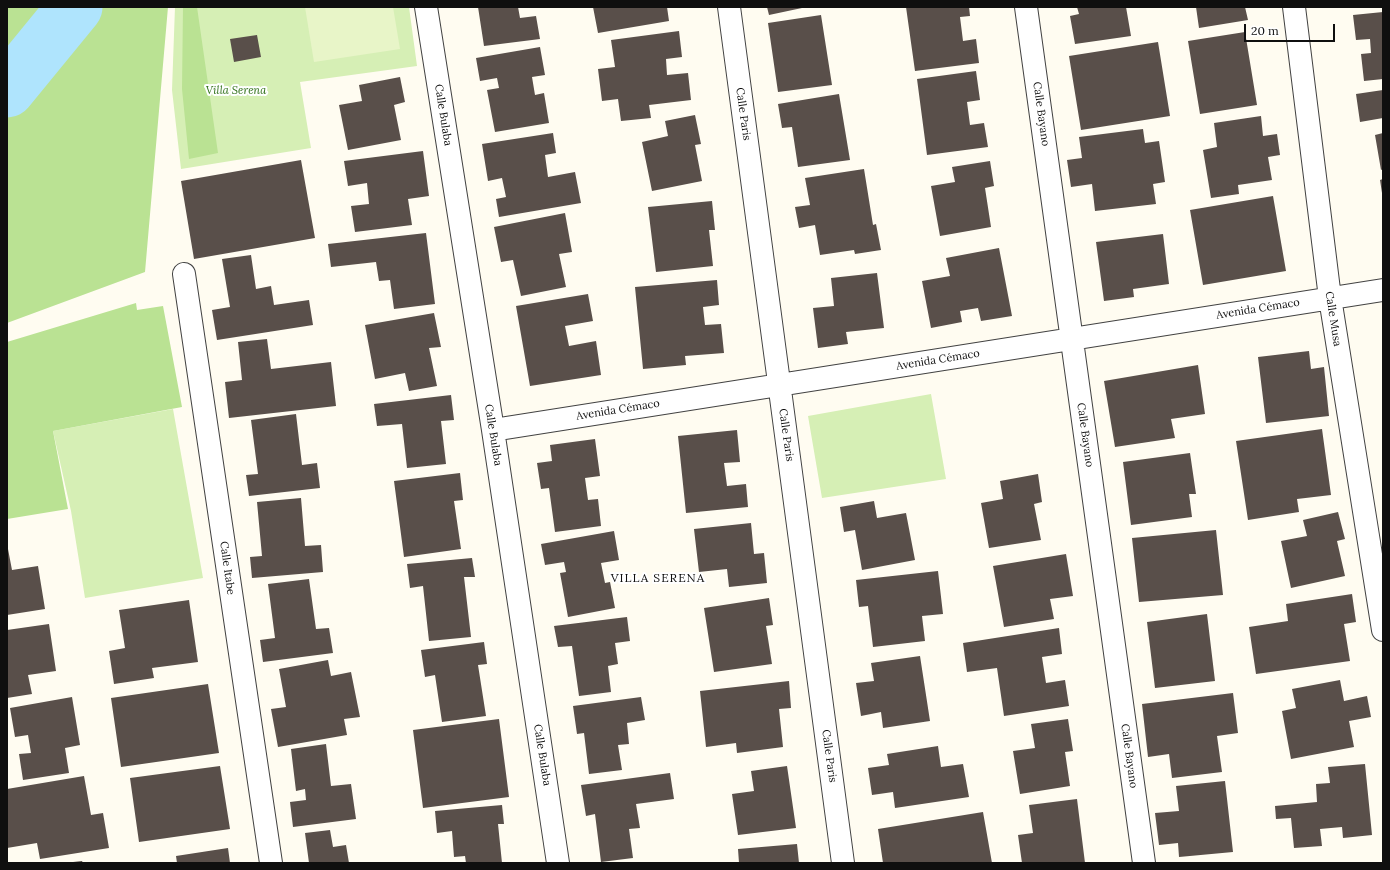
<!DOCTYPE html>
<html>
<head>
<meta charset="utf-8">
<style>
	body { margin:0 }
	#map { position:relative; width:1390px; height:870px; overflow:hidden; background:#fffcf1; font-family:Lora,serif }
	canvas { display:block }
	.frame { position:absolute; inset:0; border:8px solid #0f0f0f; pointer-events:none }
	.scale { position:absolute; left:1244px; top:24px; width:91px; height:18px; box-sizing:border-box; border:2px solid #0f0f0f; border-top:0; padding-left:5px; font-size:12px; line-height:14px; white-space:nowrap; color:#0f0f0f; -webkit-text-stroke:3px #fff; paint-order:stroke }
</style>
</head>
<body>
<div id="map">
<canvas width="1390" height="870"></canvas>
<div class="frame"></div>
<div class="scale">20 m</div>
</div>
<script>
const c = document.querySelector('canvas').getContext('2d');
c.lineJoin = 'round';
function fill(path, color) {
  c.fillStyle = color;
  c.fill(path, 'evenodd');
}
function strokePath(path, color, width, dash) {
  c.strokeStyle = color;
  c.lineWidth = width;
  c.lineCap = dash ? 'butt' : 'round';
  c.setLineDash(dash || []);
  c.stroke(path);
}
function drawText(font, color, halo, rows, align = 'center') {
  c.font = font + ' Lora,serif';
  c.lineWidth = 4;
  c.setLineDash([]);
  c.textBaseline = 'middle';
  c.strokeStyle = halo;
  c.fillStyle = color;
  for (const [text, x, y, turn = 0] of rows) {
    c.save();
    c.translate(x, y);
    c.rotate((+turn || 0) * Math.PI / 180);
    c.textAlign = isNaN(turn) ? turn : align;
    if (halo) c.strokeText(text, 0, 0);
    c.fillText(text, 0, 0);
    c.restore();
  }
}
fill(new Path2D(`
	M175 7H409L417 66 300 82 311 148 181 169 172 90Z
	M931 394 946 479 822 498 808 416Z
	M173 409 203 578 85 598 71 511 53 431Z`), '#d6efb5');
fill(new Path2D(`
	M7 7H168L145 272 7 323Z
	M183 7H197L218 153 189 159 182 89Z
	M136 303 137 310 163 306 182 407 53 431 68 509 7 519V342Z`), '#bae293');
fill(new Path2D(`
	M305 7H393L400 49 314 62Z`), '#e8f5c8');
strokePath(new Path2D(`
	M7 90 75 7`), '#afe4fd', 55);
fill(new Path2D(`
	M478 7H518L520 18 536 16 540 39 484 46Z
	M593 7H667L669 21 598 33Z
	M767 7H802V8L769 15Z
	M906 7H969L970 16 960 17 963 41 976 39 979 63 915 71Z
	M1077 7H1126L1131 36 1075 44 1070 16 1079 14Z
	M1196 7H1245L1248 20 1199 28Z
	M1383 12V79L1364 81 1361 54 1371 53 1370 39 1356 40 1353 15Z
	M821 15 832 85 778 92 768 23Z
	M679 31 682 57 666 59 667 75 688 73 691 100 649 105 651 118 621 121 618 99 602 101 598 69 615 67 611 40Z
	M1245 32 1257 105 1200 114 1188 41Z
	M257 35 261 57 234 62 230 39Z
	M1158 42 1170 116 1081 130 1069 56Z
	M540 47 545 75 532 77 535 95 544 93 549 123 495 132 487 90 499 88 497 78 480 81 476 58Z
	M976 71 980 100 967 102 970 125 984 123 988 147 927 155 917 79Z
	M400 77 405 102 394 105 401 140 348 150 339 105 362 101 359 85Z
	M1383 90V118L1360 122 1356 94Z
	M839 94 850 160 798 167 792 127 782 128 778 104Z
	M695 115 701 144 695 145 702 181 652 191 642 142 668 136 665 121Z
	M1261 116 1263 136 1277 134 1280 155 1268 157 1272 180 1238 185 1239 194 1211 198 1203 150 1217 147 1214 123Z
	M1143 129 1145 143 1159 141 1165 182 1153 184 1156 204 1095 211 1092 184 1071 187 1067 160 1082 158 1079 137Z
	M553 133 556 153 545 155 548 177 575 172 581 203 499 217 496 199 506 197 502 178 488 181 482 144Z
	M1383 133V169L1381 170 1375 135Z
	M423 151 429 196 408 199 412 225 355 232 351 206 369 204 367 183 348 186 344 161Z
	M301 160 315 238 194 259 181 181Z
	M990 161 994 186 985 188 991 227 940 236 931 186 955 182 952 167Z
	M864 169 873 225 876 224 881 250 855 254 854 250 820 255 815 225 799 228 795 207 810 205 805 178Z
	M1383 179V193H1382L1380 180Z
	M1273 196 1286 271 1203 285 1190 210Z
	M712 201 715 230H709L713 266 656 272 648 207Z
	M565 213 572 252 559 254 566 287 521 296 513 260 501 262 494 227Z
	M426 233 435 304 394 309 390 280 379 281 376 262 331 267 328 244Z
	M1163 234 1169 284 1133 289 1134 297 1104 301 1096 242Z
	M999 248 1012 316 981 321 978 308 960 311 962 322 931 328 922 281 950 276 946 258Z
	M251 255 256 289 271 286 274 305 309 300 313 325 217 340 212 310 230 307 222 259Z
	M877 273 884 328 846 332 848 344 818 348 813 308 834 306 831 278Z
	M717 280 719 305 703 307 705 325 721 324 724 353 685 356 686 365 643 369 635 287Z
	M588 294 593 321 565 326 569 346 596 341 601 375 530 386 516 306Z
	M434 313 441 347 429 348 437 386 409 391 405 373 375 379 365 325Z
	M267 339 271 369 331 362 336 406 229 418 225 382 242 380 238 342Z
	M1309 351 1311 369 1324 367 1329 416 1266 423 1258 357Z
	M1198 365 1205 414 1171 419 1175 438 1115 447 1104 381Z
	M451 395 454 420 441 421 446 464 407 468 402 424 377 426 374 404Z
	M296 414 302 465 317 463 320 488 249 496 246 475 258 474 251 420Z
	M1322 429 1331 495 1297 499 1299 512 1248 520 1236 441Z
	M737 430 740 462 724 463 727 486 746 484 748 507 686 513 678 436Z
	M595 439 600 476 585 478 588 500 598 499 601 526 555 532 549 488 541 489 537 463 552 461 550 445Z
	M1190 453 1196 494H1189L1192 517 1131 525 1123 462Z
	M460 473 463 500 454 501 461 549 404 557 394 481Z
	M1038 474 1042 502 1034 504 1041 540 989 548 981 503 1003 499 1000 481Z
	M301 498 305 546 321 545 323 572 252 578 250 557 262 556 257 502Z
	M874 501 877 518 906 513 915 560 862 570 855 530 844 532 840 507Z
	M1338 512 1345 539 1337 541 1345 576 1291 588 1281 541 1307 536 1303 520Z
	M751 523 754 554 764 553 767 583 729 587 727 569 699 572 694 529Z
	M1216 530 1223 595 1139 602 1132 538Z
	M614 531 619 560 601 563 605 583 610 582 615 608 568 617 560 573 566 572 564 562 545 565 541 544Z
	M8 549 12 570 38 566 45 609 7 615V550Z
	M1066 554 1073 596 1050 599 1054 619 1004 627 993 566Z
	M472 558 475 577H464L471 637 429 641 423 586 410 588 407 564Z
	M938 571 943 614 922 616 925 641 873 647 868 606 859 607 856 580Z
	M309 579 316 629 329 628 333 653 263 662 260 640 275 638 268 584Z
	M1352 594 1356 622 1344 624 1350 661 1256 674 1249 627 1288 621 1286 604Z
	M769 598 773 625 766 626 772 664 714 672 704 608Z
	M189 600 198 662 152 668 154 678 114 684 109 651 125 648 119 610Z
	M1207 614 1215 681 1155 688 1147 622Z
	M627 617 630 641 615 643 618 664 608 666 611 692 579 696 572 646 558 647 554 626Z
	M49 624 56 671 28 675 32 694 7 698V630Z
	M1059 628 1062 654 1042 657 1046 683 1065 680 1069 706 1004 716 997 668 967 672 963 643Z
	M484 642 487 664 478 665 486 716 442 722 435 675 425 677 421 650Z
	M920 656 930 721 883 728 881 712 861 716 856 683 874 681 871 663Z
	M328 660 331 676 351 672 360 717 344 719 347 735 278 747 271 709 286 707 279 669Z
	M1340 680 1344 701 1367 696 1371 717 1349 721 1354 747 1291 759 1282 711 1296 708 1292 689Z
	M789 681 791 708 779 709 783 747 737 753 736 743 706 747 700 691Z
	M208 684 219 753 121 767 111 698Z
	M1233 693 1238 733 1217 736 1222 772 1172 778 1169 754 1148 757 1142 704Z
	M72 697 80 745 65 748 69 773 23 780 19 754 31 753 28 735 15 737 10 708Z
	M641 697 645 720 627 723 629 744 618 745 622 770 589 774 584 733 577 734 573 706Z
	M499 719 509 797 423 808 413 730Z
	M1068 719 1073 751 1065 752 1070 786 1020 794 1013 751 1035 748 1031 724Z
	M326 744 331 786 351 784 356 819 293 827 290 802 306 800 305 789 296 791 291 749Z
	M938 746 941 767 963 764 969 797 895 808 893 792 872 795 868 768 889 765 887 754Z
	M1365 764 1372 835 1343 838 1342 827 1320 829 1322 846 1294 848 1291 818 1276 819 1275 806 1317 802 1316 784 1330 783 1328 767Z
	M220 766 230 829 139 842 130 778Z
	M787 766 796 828 738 835 732 794 754 791 751 771Z
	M670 773 674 799 636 804 640 828 629 829 633 858 601 862 595 814 586 816 581 785Z
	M84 776 91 815 103 813 109 848 40 859 37 843 7 848V789Z
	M1225 781 1233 852 1179 857 1178 843 1159 845 1155 813 1179 811 1176 786Z
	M1077 799 1085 863H1022L1018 835 1033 833 1029 805Z
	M502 805 504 824H498L502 863H466L465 856 454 857 452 831 437 833 435 811Z
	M983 812 992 863H883L878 829Z
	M330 830 333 847 346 845 349 863H309L305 833Z
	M797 844 799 863H739L738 849Z
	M228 848 230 863H177L176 856Z
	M82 861 83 863H73V862Z`), '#594f4a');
const street = new Path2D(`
	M426 7 493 430 558 863
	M729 7 843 863
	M1026 7 1144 863
	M1294 7 1330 298 1383 630
	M184 274 271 863
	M493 430 1383 290`);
strokePath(street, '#424242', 24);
strokePath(street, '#fff', 22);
drawText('italic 11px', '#2e6f17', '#fff', [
	["Villa Serena",236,91]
]);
drawText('11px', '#0f0f0f', '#fff', [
	["Calle Paris",743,114,82],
	["Calle Bayano",1041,114,82],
	["Calle Bulaba",443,115,81],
	["Avenida Cémaco",1258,309,-9],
	["Calle Musa",1333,319,81],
	["Avenida Cémaco",938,360,-9],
	["Avenida Cémaco",618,410,-9],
	["Calle Bulaba",493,435,81],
	["Calle Paris",786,435,82],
	["Calle Bayano",1085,435,82],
	["Calle Itabe",227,568,82],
	["Calle Bulaba",542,755,81],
	["Calle Paris",829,756,82],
	["Calle Bayano",1129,756,82]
]);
c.letterSpacing = '1px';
drawText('12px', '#0f0f0f', '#fff', [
	["VILLA SERENA",658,579]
]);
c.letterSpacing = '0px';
</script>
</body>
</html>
